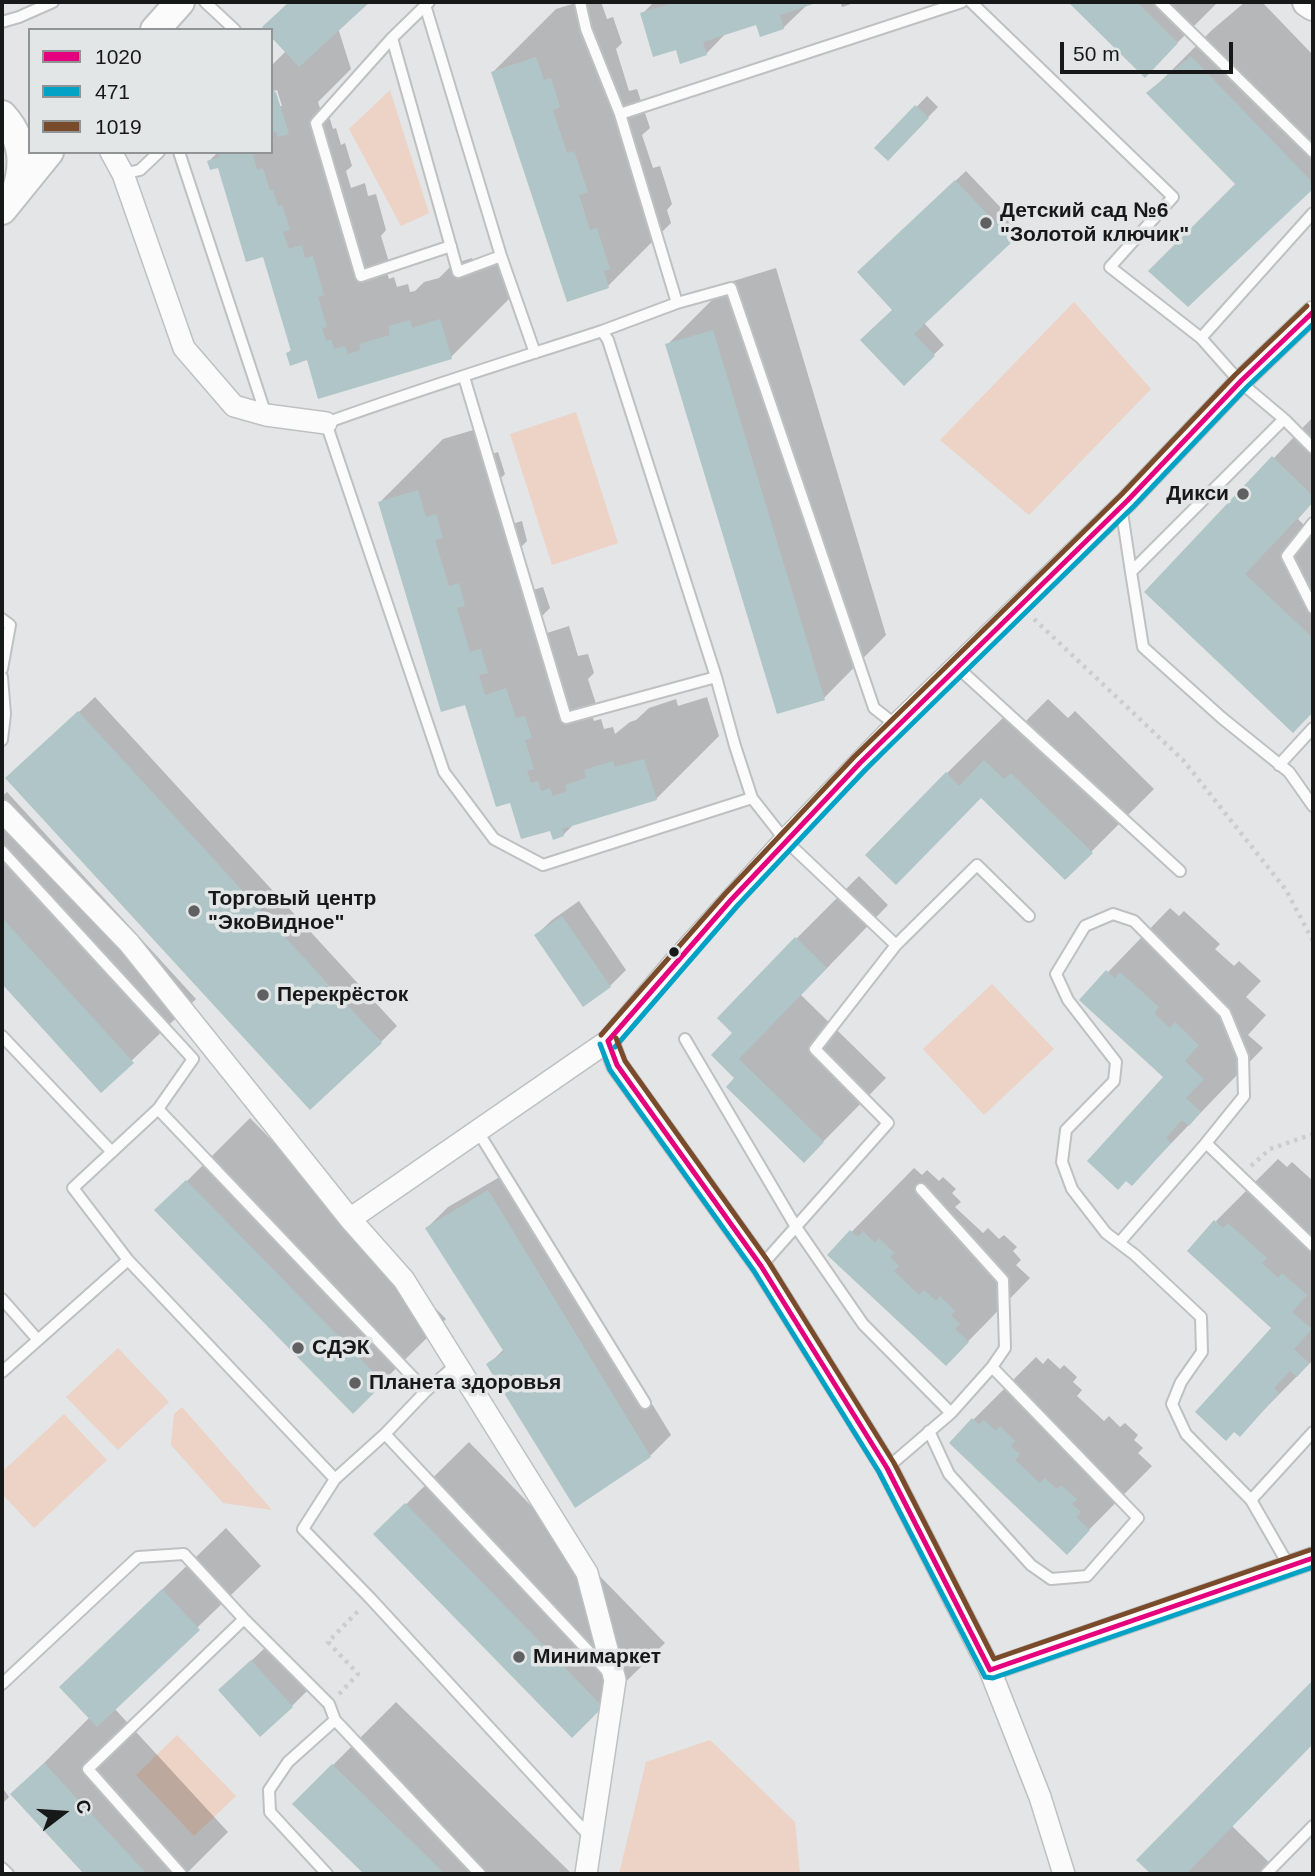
<!DOCTYPE html>
<html>
<head>
<meta charset="utf-8">
<style>
	body { margin:0 }
	#map { position:relative; width:1315px; height:1876px; overflow:hidden; background:#e3e5e6; font-family:Arial,sans-serif }
	canvas { display:block }
	.frame { position:absolute; inset:0; border:4px solid #171919; pointer-events:none }
	.legend { position:absolute; left:28px; top:28px; width:245px; height:126px; box-sizing:border-box; background:#e2e6e7; border:2px solid #919495; margin:0; padding:9px 12px; list-style:none; font-size:21px; color:#171919 }
	.legend li { display:flex; align-items:center; gap:14px; height:35px }
	.legend b { width:35px; border:2px solid #919495 }
	.north { position:absolute; left:28px; top:1778px; width:70px; height:70px; -webkit-text-stroke:5px #e2e6e7; paint-order:stroke; rotate:73deg; font-size:19px; font-weight:700; line-height:28px; text-align:center; color:#171919 }
	.north::after { content:''; display:block; margin:auto; width:24px; height:32px; background:#171919; clip-path:polygon(50% 0,100% 100%,50% 72%,0 100%) }
	.scale { position:absolute; left:1060px; top:42px; width:173px; height:32px; box-sizing:border-box; border:4px solid #171919; border-top:0; padding-left:9px; font-size:21px; line-height:24px; white-space:nowrap; color:#171919; -webkit-text-stroke:5px #e2e6e7; paint-order:stroke }
</style>
</head>
<body>
<div id="map">
<canvas width="1315" height="1876"></canvas>
<div class="frame"></div>
<ul class="legend">
<li><b style="height:9px;background:#e5007d"></b>1020</li>
<li><b style="height:9px;background:#01a2c5"></b>471</li>
<li><b style="height:9px;background:#7a4b2a"></b>1019</li>
</ul>
<div class="north">С</div>
<div class="scale">50 m</div>
</div>
<script>
const c = document.querySelector('canvas').getContext('2d');
c.lineJoin = 'round';
function fill(path, color) {
  c.fillStyle = color;
  c.fill(path, 'evenodd');
}
function strokePath(path, color, width, dash) {
  c.strokeStyle = color;
  c.lineWidth = width;
  c.lineCap = dash ? 'butt' : 'round';
  c.setLineDash(dash || []);
  c.stroke(path);
}
function drawText(font, color, halo, rows, align = 'center') {
  c.font = font + ' Arial,sans-serif';
  c.lineWidth = 7;
  c.setLineDash([]);
  c.textBaseline = 'middle';
  c.strokeStyle = halo;
  c.fillStyle = color;
  for (const [text, x, y, turn = 0] of rows) {
    c.save();
    c.translate(x, y);
    c.rotate((+turn || 0) * Math.PI / 180);
    c.textAlign = isNaN(turn) ? turn : align;
    if (halo) c.strokeText(text, 0, 0);
    c.fillText(text, 0, 0);
    c.restore();
  }
}
fill(new Path2D(`
	M390 90 429 213 401 226 349 129Z
	M1074 302 1151 389 1029 515 940 440Z
	M576 412 618 543 552 565 510 434Z
	M992 984 1054 1049 984 1115 923 1049Z
	M118 1348 169 1402 118 1450 66 1397Z
	M182 1407 272 1510 223 1503 171 1445 174 1414Z
	M64 1414 107 1460 34 1528 2 1494V1472Z
	M177 1735 236 1796 194 1836 136 1775Z
	M710 1740 795 1822 800 1874H619L646 1762Z`), '#edd2c6');
fill(new Path2D(`
	M290 2H367L338 28 351 69 318 102 320 108 326 106 333 129 336 128 341 145 345 143 352 166 346 171 351 188 365 183 368 196 376 194 386 230 381 236 389 262 385 266 389 279 394 277 397 287 408 284 410 292 415 291 424 282 439 278 453 264 472 258 475 266 503 257 514 294 451 357 308 358 288 353 292 349 264 255 219 166 209 161 218 152H271V66L286 51 271 30 264 27ZM277 90 282 106H279L274 91Z
	M579 2H601L607 19 613 17 622 43 616 49 629 91 637 89 650 128 642 135 653 168 660 166 672 204 667 210 671 223 608 286 493 72 556 9Z
	M654 2H815L807 5 783 28 757 23 727 32 706 54 677 48 642 14Z
	M840 2H857L842 7Z
	M1071 2H1218L1145 75Z
	M1245 2H1262L1313 55V187L1188 304 1237 184 1149 93 1212 30Z
	M927 96 938 107 888 158 877 148Z
	M966 171 1022 230 924 323 944 345 904 383 894 310 869 262Z
	M776 268 886 635 824 698 667 345 730 282Z
	M1313 417V502L1298 519 1313 534V711L1293 731 1146 592Z
	M480 428 489 455 498 452 505 474 499 480 512 524 522 521 527 541 520 548 533 590 543 587 550 608 542 616 547 633 569 626 578 656 588 654 594 673 588 679 596 704 590 710 594 721 601 719 604 729 613 727 615 734 630 722 636 720 649 708 676 699 678 706 707 697 719 736 656 799 574 824 563 835 511 801 380 502 443 439Z
	M95 697 397 1026 381 1042 24 763Z
	M1048 699 1068 718 1075 711 1154 789 1065 878 982 796 959 820 947 773 1010 711 1023 724Z
	M7 792 196 999 101 1090 2 981V796Z
	M859 876 888 905 801 995 886 1078 804 1161 737 1078 735 1033 796 939Z
	M579 901 626 970 610 986 583 1004 536 935 552 920Z
	M1170 908 1179 916 1184 911 1220 944 1215 949 1234 966 1239 961 1261 981 1246 997 1266 1015 1248 1035 1263 1048 1132 1184 1165 1077 1081 1000Z
	M250 1118 446 1319 353 1411 157 1211Z
	M1278 1159 1287 1167 1292 1162 1313 1181V1360L1240 1434 1273 1328 1216 1221Z
	M914 1168 922 1175 927 1170 939 1181 943 1177 956 1189 952 1193 961 1202 955 1207 983 1233 988 1228 999 1239 1004 1235 1017 1247 1013 1251 1021 1260 1016 1265 1030 1278 946 1364 830 1254Z
	M510 1171 671 1435 650 1456 489 1364 504 1349 427 1228 448 1207Z
	M1036 1357 1043 1364 1048 1358 1060 1369 1064 1365 1077 1377 1073 1382 1082 1390 1077 1396 1104 1421 1109 1416 1120 1427 1125 1423 1138 1435 1134 1440 1143 1448 1138 1453 1152 1466 1067 1552 973 1420Z
	M469 1442 665 1643 572 1735 376 1534Z
	M226 1528 261 1566 114 1708 228 1832 186 1874H87L13 1794 90 1717 61 1687Z
	M267 1646 308 1690 292 1706 236 1675Z
	M1313 1682V1743L1232 1826 1281 1874H1151L1139 1860Z
	M396 1702 572 1874H366L294 1804Z
	M2 1787 9 1797 2 1804Z`), '#0003');
fill(new Path2D(`
	M289 2H370L299 67 271 37V30H265L262 27Z
	M675 2H819L780 15 784 29 760 37 756 25 703 42 707 55 680 64 676 50 653 57 640 13Z
	M1068 2H1137L1178 43 1145 78Z
	M1191 56 1313 183V189L1188 307 1148 271 1235 184 1146 93Z
	M536 57 544 80 551 78 560 107 553 110 567 153 574 151 588 192 579 195 590 230 597 228 610 269 604 271 609 288 567 302 491 72Z
	M276 92 289 134 278 137 276 131 271 133V93Z
	M915 105 929 118 888 161 874 148Z
	M218 152H259L253 155 257 170 263 168 270 191 273 190 278 206 282 205 290 230 283 232 289 249 302 245 305 258 313 256 324 295 318 297 327 327 322 328 326 341 331 339 334 349 345 346 348 354 361 350 359 344 390 335 388 326 410 320 412 328 440 319 452 359 318 399 307 360 290 366 286 353 291 351 263 257 246 262 218 168 210 170 207 161 220 157Z
	M955 180 1013 241 914 334 935 356 904 386 860 340 892 310 857 272Z
	M713 330 825 700 777 714 665 344Z
	M1272 456 1313 496V502L1245 574 1313 638V712L1293 733 1144 592Z
	M418 490 426 517 436 514 443 538 435 540 449 586 459 583 465 606 457 608 470 652 481 649 488 673 479 675 485 695 506 688 516 718 525 716 532 738 525 740 534 769 527 771 531 783 538 781 541 791 550 788 553 796 567 791 565 785 586 778 584 770 613 761 615 767 644 759 657 800 562 829 564 836 553 840 550 831 521 839 510 803 496 807 465 705 441 712 378 502Z
	M78 711 382 1043 310 1110 5 778Z
	M984 760 1004 779 1011 773 1093 853 1065 880 981 798 896 885 865 855 946 772 959 786Z
	M562 916 611 987 583 1007 534 935Z
	M2 918 134 1063 101 1093 2 984Z
	M795 937 827 968 739 1059 824 1142 804 1163 726 1087 734 1078 711 1055 732 1033 717 1018Z
	M1106 970 1115 978 1120 972 1159 1007 1154 1013 1170 1028 1175 1022 1199 1045 1185 1061 1204 1079 1186 1098 1201 1112 1189 1126 1182 1120 1166 1138 1171 1143 1132 1186 1126 1181 1118 1190 1087 1161 1163 1077 1079 1000Z
	M186 1180 384 1383 353 1414 154 1210Z
	M488 1190 651 1457 575 1508 486 1364 504 1352 425 1228Z
	M1214 1220 1223 1228 1228 1223 1267 1258 1262 1263 1278 1278 1282 1273 1307 1295 1292 1312 1312 1329 1294 1349 1309 1363 1297 1377 1290 1371 1274 1388 1279 1393 1240 1437 1234 1432 1226 1441 1195 1412 1271 1328 1187 1251Z
	M850 1230 858 1237 863 1231 875 1243 879 1238 894 1253 890 1257 899 1266 894 1271 919 1295 924 1290 936 1301 940 1296 955 1311 951 1315 960 1324 955 1329 969 1342 946 1366 827 1255Z
	M972 1418 979 1425 984 1420 996 1431 1000 1426 1015 1441 1011 1446 1020 1454 1015 1460 1040 1483 1045 1478 1057 1489 1061 1485 1077 1499 1072 1504 1081 1512 1076 1517 1090 1530 1067 1555 949 1443Z
	M405 1503 603 1707 572 1738 373 1534Z
	M162 1589 200 1630 97 1727 59 1687Z
	M251 1660 293 1707 260 1737 218 1690Z
	M1313 1680V1744L1186 1874H1151L1136 1860Z
	M44 1763 147 1874H84L10 1794Z
	M332 1764 445 1874H364L292 1804Z`), '#b0c5c7');
const lane = new Path2D(`
	M205 2 235 30
	M429 2 392 38 316 123 361 276 451 246
	M580 2 586 29 620 114 677 303
	M971 2 1173 197 1110 267 1201 338 1240 382 1284 419 1131 572 1143 647 1222 718 1289 772 1313 806
	M1160 2 1313 152
	M425 5 501 256
	M2 22 19 17 53 2
	M392 38 458 272 501 256 535 353
	M620 114 962 2
	M179 152 266 415
	M123 174 140 170 159 152
	M602 331 608 340 716 677 735 746 752 798 543 865 494 839 444 772 326 423C417 390 510 361 602 331Z
	M602 331 677 303 731 288 874 708 896 725
	M1201 338 1313 213
	M464 377 566 718 716 677
	M1284 419 1313 448
	M1121 506 1131 572
	M1313 523 1287 556 1313 608
	M2 619 10 625 2 669
	M956 666 1180 871
	M2 677 5 714 2 740
	M1279 765 1313 728
	M752 798 785 840 896 945 815 1049 888 1123 761 1266
	M2 851 193 1059 158 1109 73 1188 128 1260 38 1340 2 1299
	M896 945 977 865 1029 916
	M2 1036 112 1152
	M685 1039 796 1227 863 1324 951 1413 887 1468
	M158 1109 426 1391 385 1434 335 1479 303 1529 371 1599 592 1839
	M477 1130 645 1403
	M921 1189 1003 1280 1005 1348 992 1367 951 1413
	M1119 1243 1206 1143
	M128 1260 335 1479
	M2 1372 38 1340
	M426 1391 458 1363
	M929 1431 949 1474 1031 1565 1051 1579 1087 1576 1138 1518 992 1367
	M385 1434 608 1672
	M1251 1500 1186 1434 1172 1404 1181 1382 1202 1352 1201 1317 1135 1255 1106 1233 1072 1189 1062 1162 1066 1130 1114 1081 1116 1062 1068 1000 1056 974 1085 926 1113 914 1134 921 1225 1013 1243 1057 1244 1096 1206 1143 1313 1246
	M1289 1566 1251 1500 1313 1432
	M2 1684 138 1557 184 1554 244 1619 329 1704 335 1720 480 1874
	M2 1868 8 1874
	M181 1874 88 1769 244 1619
	M327 1874 270 1812 269 1790 288 1762 335 1720
	M1266 1874 1313 1826`);
const street = new Path2D(`
	M111 152 123 174 184 348 234 406 266 415 326 423
	M2 811 129 943 350 1219 404 1280 587 1573 615 1680 586 1874
	M608 1041 617 1065 761 1266 887 1468 990 1670 1313 1558
	M350 1219 608 1041 679 957 785 840 896 725 1127 501 1240 382 1313 312
	M990 1670 1040 1797 1064 1874`);
const secondary = new Path2D(`
	M1307 2 1313 6
	M155 30 180 2
	M2 115C23 138 26 163 16 192
	M2 210 49 152`);
strokePath(lane, '#bfc1c1', 14);
strokePath(street, '#bfc1c1', 24);
strokePath(secondary, '#bfc1c1', 32);
strokePath(new Path2D(`
	M1034 619 1183 760 1286 890 1313 941
	M1251 1166 1270 1149 1313 1134
	M339 1694 358 1674 328 1642 360 1609`), '#cccdcd', 4.5, [3.5, 5]);
strokePath(lane, '#fbfbfb', 10);
strokePath(street, '#fbfbfb', 21);
strokePath(secondary, '#fbfbfb', 28);
strokePath(new Path2D(`
	M608 1041 617 1065 761 1266 887 1468 990 1670 1313 1558
	M608 1041 731 900 860 763 1128 500 1241 381 1313 312`), '#e5007d', 5);
strokePath(new Path2D(`
	M600 1044 610 1070 754 1271 879 1472 985 1677 993 1678 1313 1567
	M615 1047 738 905 866 769 1134 506 1247 387 1313 324`), '#01a2c5', 5);
strokePath(new Path2D(`
	M601 1035 725 894 854 757 1122 494 1235 375 1307 306
	M616 1038 625 1061 768 1261 894 1463 994 1659 1310 1550`), '#7a4b2a', 5);
for (const [x, y, r, color] of [
	[986,223,7,"#5e6061"],
	[1243,494,7,"#5e6061"],
	[194,911,7,"#5e6061"],
	[674,952,6,"#171919"],
	[263,995,7,"#5e6061"],
	[298,1348,7,"#5e6061"],
	[355,1383,7,"#5e6061"],
	[519,1657,7,"#5e6061"]
]) {
  const dot = new Path2D();
  dot.arc(x, y, r, 0, 2 * Math.PI);
  c.fillStyle = color;
  c.fill(dot);
  strokePath(dot, '#e2e6e7', 2.5);
}
drawText('bold 21px', '#171919', '#e2e6e7', [
	["Детский сад №6",1000,211],
	["\"Золотой ключик\"",1000,235],
	["Дикси",1229,494,"right"],
	["Торговый центр",208,899],
	["\"ЭкоВидное\"",208,923],
	["Перекрёсток",277,995],
	["СДЭК",312,1348],
	["Планета здоровья",369,1383],
	["Минимаркет",533,1657]
], 'left');
</script>
</body>
</html>
